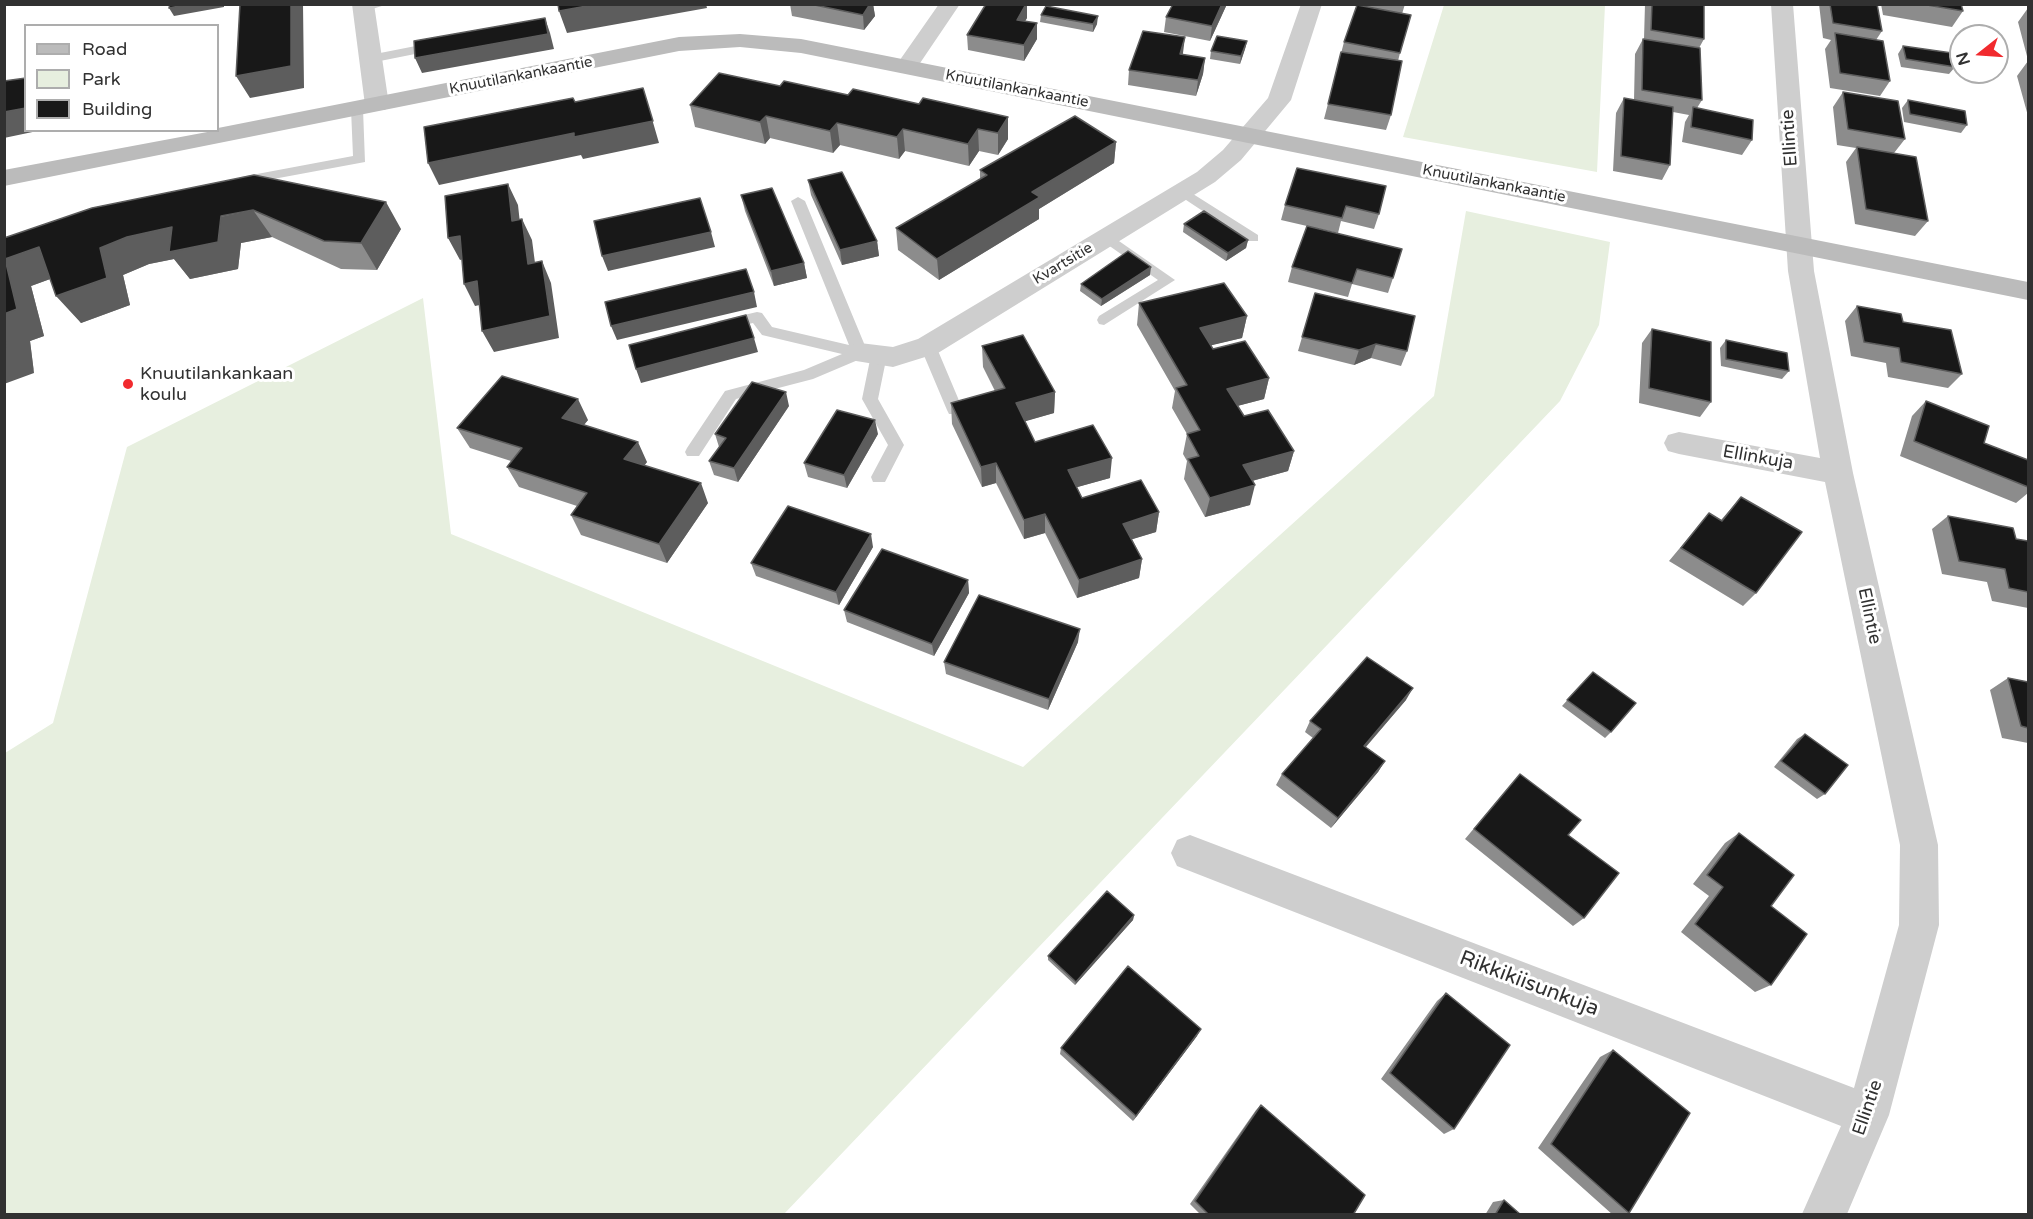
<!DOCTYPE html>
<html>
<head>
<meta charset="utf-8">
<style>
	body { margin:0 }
	#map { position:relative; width:2033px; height:1219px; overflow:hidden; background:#fff; font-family:"Varela Round",sans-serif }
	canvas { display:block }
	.frame { position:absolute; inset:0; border:6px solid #313131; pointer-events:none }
	.legend { position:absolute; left:24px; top:24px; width:195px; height:108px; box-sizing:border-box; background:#fff; border:2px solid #adadad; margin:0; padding:8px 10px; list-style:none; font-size:18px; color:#313131 }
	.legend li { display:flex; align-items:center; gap:12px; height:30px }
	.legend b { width:30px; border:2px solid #adadad }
	.north { position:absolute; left:1949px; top:24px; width:60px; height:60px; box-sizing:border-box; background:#fff; border:2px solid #adadad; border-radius:50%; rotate:253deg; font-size:16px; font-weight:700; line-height:24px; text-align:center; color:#313131 }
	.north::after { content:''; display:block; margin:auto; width:21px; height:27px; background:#f12a2e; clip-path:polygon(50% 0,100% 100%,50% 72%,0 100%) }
</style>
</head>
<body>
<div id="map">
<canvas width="2033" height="1219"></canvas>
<div class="frame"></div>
<ul class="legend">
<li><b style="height:8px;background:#bbb"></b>Road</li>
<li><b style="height:16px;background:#e7efdf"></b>Park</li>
<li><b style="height:16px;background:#181818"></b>Building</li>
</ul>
<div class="north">N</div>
</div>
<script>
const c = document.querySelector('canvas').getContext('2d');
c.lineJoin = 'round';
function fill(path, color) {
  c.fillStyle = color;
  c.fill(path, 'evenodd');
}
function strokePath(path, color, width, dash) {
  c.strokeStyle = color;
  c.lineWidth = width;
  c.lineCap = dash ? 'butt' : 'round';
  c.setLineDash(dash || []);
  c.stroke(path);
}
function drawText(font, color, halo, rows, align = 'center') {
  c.font = font + ' "Varela Round",sans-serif';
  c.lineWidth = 6;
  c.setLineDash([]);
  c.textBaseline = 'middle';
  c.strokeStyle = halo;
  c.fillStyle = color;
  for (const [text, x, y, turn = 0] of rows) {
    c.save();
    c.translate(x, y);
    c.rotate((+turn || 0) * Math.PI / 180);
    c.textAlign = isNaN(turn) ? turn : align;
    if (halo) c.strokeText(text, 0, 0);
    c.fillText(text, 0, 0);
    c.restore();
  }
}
fill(new Path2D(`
	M1444 5H1605L1597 172 1403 137Z
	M1466 211 1610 242 1599 325 1560 401 784 1214H5V753L53 723 127 447 423 298 451 534 1023 767 1434 396Z`), '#e7efdf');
fill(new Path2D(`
	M367 4H388L363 12 357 9Z
	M436 42 440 43V49L370 63 364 59 370 55Z
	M357 105 363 109 365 162 241 185 234 181 241 177 353 156 351 109Z
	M1182 187 1258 235V241H1248L1177 194 1175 191Z
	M798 197 805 201 868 353 865 357 813 379 736 399 699 456H687L685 452 687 448 725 391 804 370 842 354 762 335 753 323 723 330 716 325 718 321 757 312 762 313 772 327 849 345 791 201Z
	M1106 232 1175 280 1104 325 1099 324 1097 320 1099 316 1158 280 1101 240V234Z
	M928 341 936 346 963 410 961 414H949L947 410 920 346Z
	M879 350 887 355 878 399 904 445 885 482H873L871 477 888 445 862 399 871 355Z`), '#cecece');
fill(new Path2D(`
	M352 4H374L389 105 385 110H369L365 105Z
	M939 4H960L914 72H898L895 67Z
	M1301 4H1322L1291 100 1241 160 1215 182 938 353 893 367 850 360 846 353 850 346 860 343 893 347 918 339 1197 172 1223 150 1268 98Z
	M1771 4H1793L1814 271 1853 473 1938 845 1939 925 1889 1115 1847 1214H1802L1841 1126 1177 866 1171 853 1177 840 1190 835 1854 1088 1899 925 1900 845 1825 482 1679 454 1668 451 1664 443 1668 435 1679 432 1820 458 1788 271Z`), '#cecece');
fill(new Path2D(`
	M740 34 801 39 2028 282V300L801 53 740 47 679 51 4 186V170L218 130V128L679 37Z`), '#bbb');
fill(new Path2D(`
	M790 4H873L875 16 864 30 792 16Z
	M1173 4H1227L1210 41 1164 32 1166 17Z
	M1359 4H1405L1402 14 1400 53 1398 61 1391 115 1386 130 1324 119 1344 42Z
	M1645 4H1704V39L1699 48 1702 100 1697 108 1752 140 1742 155 1682 142 1685 122 1689 115 1673 112 1670 165 1662 180 1613 171 1616 113 1624 98 1634 100 1635 54 1643 39H1644Z
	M1819 4H1877L1882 31 1876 40 1890 81 1880 96 1830 88 1825 49 1831 40 1823 38Z
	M1881 4H1961L1963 11 1952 27 1883 15Z
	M2028 8V60L2018 22Z
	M1041 15 1097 24 1093 32 1040 22Z
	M1027 18 1025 21 1037 39 1024 61 968 50 967 35Z
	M1247 41 1245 49 1240 64 1210 59 1211 51Z
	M1903 46 1955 67 1949 74 1901 67 1898 54Z
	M1183 53V55L1205 58 1203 74 1196 96 1128 85 1129 70Z
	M2028 61V116L2017 76Z
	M780 86 1008 117V139L998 155 979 151 969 166 905 151 899 159 840 145 833 153 770 138 765 144 695 127 690 105Z
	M1843 92 1905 139 1894 153 1928 221 1915 236 1855 224 1846 162 1856 148 1837 145 1833 107Z
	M1908 100 1967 125 1961 133 1904 122 1902 108Z
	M1116 142 1114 163 1039 209V219L939 280 898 250 896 228 980 180V170Z
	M1297 168 1379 214 1374 229 1341 221 1338 233 1316 228 1393 278 1388 293 1352 284 1348 297 1288 282 1292 267 1307 226 1281 220 1285 205Z
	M254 175 401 229 377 270 341 269 272 237 241 243 238 269 190 279 174 259 149 264 123 275 130 305 81 323 50 279 31 286 44 336 30 341 34 373 4 238Z
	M808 180 877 241 879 256 842 265 811 195Z
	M741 195 804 263 807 278 774 286 745 211Z
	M1184 224 1248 240 1246 248 1226 261 1183 232Z
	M1150 275 1101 306 1080 291 1081 284Z
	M1315 293 1407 351 1401 366 1371 358 1354 365 1298 351Z
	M1139 303 1247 316 1242 338 1211 345 1213 349 1269 378 1264 399 1237 406 1244 416 1294 451 1288 471 1252 481 1250 505 1205 517 1184 479 1187 461 1183 454 1187 434 1172 408 1175 391 1137 325Z
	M1857 306 1962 374 1948 388 1888 377 1886 363 1851 356 1845 321Z
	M1652 329 1711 402 1700 417 1639 403 1642 343Z
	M1726 340 1789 371 1782 379 1721 366 1720 348Z
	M982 346 1055 392 1054 413 1025 421 1035 442 1110 478 1077 487 1082 498 1159 512 1156 532 1132 539 1142 559 1139 578 1077 598 1045 533 1024 539 996 483 982 487 952 424 951 403 995 391 983 367Z
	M1926 401 1984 443 2028 460V493L2016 503 1900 456 1912 416Z
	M789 406 738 482 714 475 709 461 719 447 715 434Z
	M588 420 584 425 647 462 644 466 708 503 667 563 581 535 571 515 577 506 519 487 507 467 511 461 470 448 457 428Z
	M878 434 847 488 808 477 804 463Z
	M1741 497 1756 593 1743 606 1669 561 1709 513 1721 520Z
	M1948 516 2016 539 2028 541V608L1992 601 1987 582 1942 574 1932 529Z
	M873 547 839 605 756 576 751 563Z
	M968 580 969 593 934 656 847 622 844 610Z
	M1078 642 1048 710 946 674 944 662Z
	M1593 672 1611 732 1605 738 1562 706Z
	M2008 678 2028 682V743L2002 738 1990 690Z
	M1406 700 1366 747 1385 761 1378 772 1331 828 1276 785 1282 774 1313 738 1305 732 1310 721Z
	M1805 734 1825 794 1817 799 1774 767 1797 739Z
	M1520 774 1568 835 1584 918 1573 926 1465 839Z
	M1739 833 1771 906V985L1755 992 1681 932 1709 896 1693 884 1725 843Z
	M1134 915 1133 920 1075 985 1048 960V956Z
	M1446 993 1454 1129 1444 1134 1381 1079 1437 1001Z
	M1197 1036 1133 1121 1060 1054 1061 1048Z
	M1613 1050 1629 1213 1618 1215H1613L1538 1148 1600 1057Z
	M1261 1105 1353 1215H1201L1190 1204 1256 1110Z
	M1504 1200 1521 1215H1485L1493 1202Z`), '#8c8c8c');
fill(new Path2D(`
	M190 4H224V7L174 16 169 8Z
	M291 4H303L304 88 250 98 236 76Z
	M598 4H706L707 8 567 33 559 11Z
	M870 4H873L875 16 864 30 863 15Z
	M1026 4H1027V18L1017 35V20Z
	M1222 4H1227L1210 41 1212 26Z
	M1098 16 1097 24 1093 32V24Z
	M545 18 550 33 554 49 422 73 415 58Z
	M1037 23V39L1024 61V45Z
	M1185 37 1183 53 1178 70 1180 54Z
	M1247 41 1245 49 1240 64 1241 56Z
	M1205 58 1203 74 1196 96 1198 80Z
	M643 88 659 143 583 159 581 155 439 185 428 163Z
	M26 108V130H42L4 138V112Z
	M766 116 770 138 765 144 760 122Z
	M1008 117V139L998 155V133Z
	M837 123 840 145 833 153 830 131Z
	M903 129 905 151 899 159 897 137Z
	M978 129 979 151 969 166 968 144Z
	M1116 142 1114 163 1039 209V219L939 280 937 259 1032 192Z
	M508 184 518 205 522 242 512 221Z
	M386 202 401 229 377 270 361 243Z
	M253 210 272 237 241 243 238 269 190 279 174 259 149 264 123 275 130 305 81 323 56 296 100 248 127 237Z
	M522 219 532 240 538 286 528 264Z
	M711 232 715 247 608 271 602 256Z
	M460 236 471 257 460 260 448 238Z
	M1248 240 1246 248 1226 261 1228 253Z
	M877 241 879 256 842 265 840 250Z
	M39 247 64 274 31 286 44 336 30 341 34 373 4 384 5 259Z
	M542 261 551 283 559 338 494 352 482 331Z
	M804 263 807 278 774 286 771 271Z
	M1151 267 1150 275 1101 306 1102 299Z
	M477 281 489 303 475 306 464 284Z
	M754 292 757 307 617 340 611 326Z
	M1247 316 1242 338 1196 349 1200 328Z
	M754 338 758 352 641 383 636 369Z
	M1376 344 1371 358 1354 365 1359 350Z
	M1269 378 1264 399 1222 410 1227 389Z
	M786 392 789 406 738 482 734 468Z
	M1055 392 1054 413 1016 424V403Z
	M578 399 588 420 572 439 562 418Z
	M875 420 878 434 847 488 844 475Z
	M638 442 647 462 633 479 624 459Z
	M1294 451 1288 471 1237 485 1243 465Z
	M1112 458 1110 478 1067 490 1068 470Z
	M996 463V483L982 487 981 467Z
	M701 483 708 503 667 563 659 544Z
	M1255 485 1250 505 1205 517 1210 498Z
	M1159 512 1156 532 1120 543 1123 524Z
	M1045 514V533L1024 539V520Z
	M871 534 873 547 839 605 836 592Z
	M1142 559 1139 578 1077 598 1079 580Z
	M968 580 969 593 934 656 932 644Z
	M1080 629 1078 642 1048 710 1049 699Z
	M1413 688 1406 700 1357 757 1364 746Z
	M1385 761 1378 772 1331 828 1338 818Z
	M1134 915 1133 920 1075 985 1076 982Z
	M1201 1029 1197 1036 1133 1121 1136 1116Z`), '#5d5d5d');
const building = new Path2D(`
	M170 4H190L169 8Z
	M240 4H291V66L236 76Z
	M558 4H598L559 11Z
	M810 4H870L863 15Z
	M986 4H1026L1017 20 1037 23 1024 45 967 35Z
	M1173 4H1222L1212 26 1166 17Z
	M1652 4H1704V39L1651 30Z
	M1830 4H1877L1882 31 1833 23Z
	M1921 4H1961L1963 11Z
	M1357 5 1411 15 1400 53 1344 42Z
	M1046 6 1098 16 1093 24 1041 15Z
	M545 18 548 34 415 58 414 41Z
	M1143 31 1185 37 1180 54 1205 58 1198 80 1129 70Z
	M1835 33 1883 41 1890 81 1840 73Z
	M1217 36 1247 41 1241 56 1211 51Z
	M1643 39 1700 48 1702 100 1642 90Z
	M1903 46 1952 53 1955 67 1906 59Z
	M1341 52 1402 61 1391 115 1328 104Z
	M719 73 780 86 784 81 848 95 853 89 919 104 923 98 1008 117 998 133 978 129 968 144 903 129 897 137 837 123 830 131 766 116 760 122 690 105Z
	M26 78V108L4 112V81Z
	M643 88 653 121 574 137V133L428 163 424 127 573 98 575 102Z
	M1843 92 1898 101 1905 139 1848 129Z
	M1624 98 1673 107 1670 165 1621 156Z
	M1908 100 1965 111 1967 125 1910 114Z
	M1693 107 1753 120 1752 140 1691 127Z
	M1075 116 1116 142 1032 192 1040 197 937 259 896 228 987 175 980 170Z
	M1857 147 1916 157 1928 221 1866 209Z
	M1297 168 1386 186 1379 214 1346 206 1342 218 1285 205Z
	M842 172 877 241 840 250 808 180Z
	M254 175 386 202 361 243 324 241 253 210 221 216 218 242 169 252 172 227 127 237 100 248 107 278 56 296 39 247 5 259 17 309 4 314V238L92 208Z
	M508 184 512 221 522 219 528 264 542 261 550 316 482 331 477 281 464 284 460 236 448 238 445 196Z
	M772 188 804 263 771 271 741 195Z
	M700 198 711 232 602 256 594 221Z
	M1204 211 1248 240 1228 253 1184 224Z
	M1307 226 1402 249 1393 278 1357 269 1352 283 1292 267Z
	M1128 251 1151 267 1102 299 1081 284Z
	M746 269 754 292 611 326 605 302Z
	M1224 283 1247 316 1200 328 1213 349 1245 341 1269 378 1227 389 1244 416 1268 410 1294 451 1243 465 1255 485 1210 498 1188 459 1199 456 1187 434 1200 430 1176 388 1187 385 1139 303Z
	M1315 293 1415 316 1407 351 1376 344 1359 350 1302 337Z
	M1857 306 1901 314 1903 322 1951 330 1962 374 1901 362 1899 348 1864 342Z
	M746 315 754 338 636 369 629 345Z
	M4 327 6 347 4 348Z
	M1652 329 1711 342V402L1649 388Z
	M1023 335 1055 392 1016 403 1035 442 1093 425 1112 458 1068 470 1082 498 1141 480 1159 512 1123 524 1142 559 1079 580 1045 514 1024 520 996 463 981 467 951 403 1005 388 982 346Z
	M1726 340 1787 353 1789 371 1726 359Z
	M502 376 578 399 562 418 638 442 624 459 701 483 659 544 571 515 587 493 507 467 522 448 457 428Z
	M752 382 786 392 734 468 709 461 726 438 715 434Z
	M1926 401 1989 426 1984 443 2028 460V487L1914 441Z
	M837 410 875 420 844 475 804 463Z
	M1741 497 1802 532 1756 593 1681 548 1709 513 1722 521Z
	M788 506 871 534 836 592 751 563Z
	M1948 516 2013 528 2016 539 2028 541V592L2009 588 2005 569 1959 561Z
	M882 549 968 580 932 644 844 610Z
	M979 595 1080 629 1049 699 944 662Z
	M1367 657 1413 688 1364 746 1385 761 1338 818 1282 774 1321 729 1310 721Z
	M1593 672 1636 703 1611 732 1567 700Z
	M2008 678 2028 682V728L2021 726Z
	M1805 734 1848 765 1825 794 1781 761Z
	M1520 774 1581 820 1568 835 1619 873 1584 918 1474 829Z
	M1739 833 1794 875 1771 906 1807 934 1771 985 1695 924 1723 887 1707 875Z
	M1107 891 1134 915 1076 982 1048 956Z
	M1128 966 1201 1029 1136 1116 1061 1048Z
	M1446 993 1510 1045 1454 1129 1390 1073Z
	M1613 1050 1690 1113 1629 1213 1551 1144Z
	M1261 1105 1365 1195 1353 1215H1209L1195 1201Z
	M1504 1200 1521 1215H1495Z`);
fill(building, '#181818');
strokePath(building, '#5d5d5d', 1.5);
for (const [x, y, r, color] of [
	[128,384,6,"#f12a2e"]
]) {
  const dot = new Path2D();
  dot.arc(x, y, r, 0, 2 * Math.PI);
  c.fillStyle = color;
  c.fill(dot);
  strokePath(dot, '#fff', 2);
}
drawText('15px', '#313131', '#fff', [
	["Knuutilankankaantie",521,76,-11],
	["Knuutilankankaantie",1017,89,11],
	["Knuutilankankaantie",1494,184,11],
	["Kvartsitie",1063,264,-31]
]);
drawText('18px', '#313131', '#fff', [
	["Ellintie",1790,138,-94],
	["Ellinkuja",1758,458,10],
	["Ellintie",1869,616,78],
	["Ellintie",1868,1108,-71]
]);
drawText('18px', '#313131', '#fff', [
	["Knuutilankankaan",140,374],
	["koulu",140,395]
], 'left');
drawText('21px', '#313131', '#fff', [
	["Rikkikiisunkuja",1529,984,21]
]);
</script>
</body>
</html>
